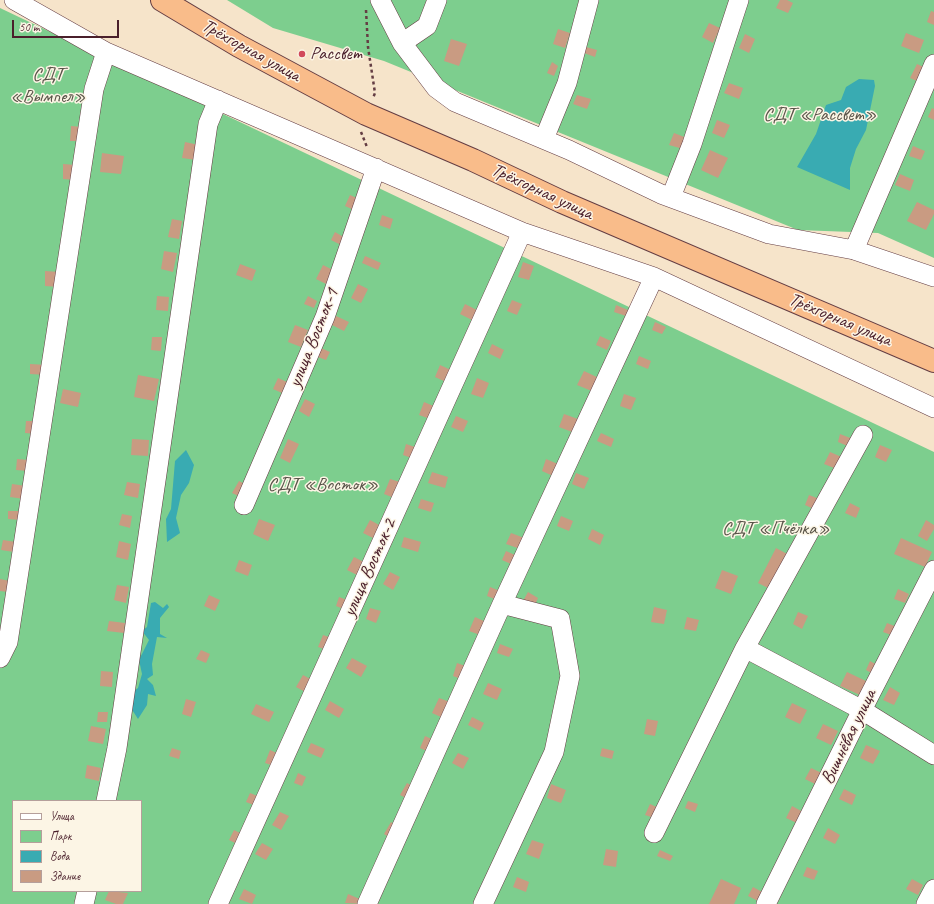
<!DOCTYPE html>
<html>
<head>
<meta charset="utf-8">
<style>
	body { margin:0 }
	#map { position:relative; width:934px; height:904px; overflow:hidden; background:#f6e4ca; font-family:Caveat,sans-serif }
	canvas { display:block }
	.legend { position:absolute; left:12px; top:800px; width:130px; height:92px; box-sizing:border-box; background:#fcf5e5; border:1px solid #b59f9b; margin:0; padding:5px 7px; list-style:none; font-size:12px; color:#4a1f2b }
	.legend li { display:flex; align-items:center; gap:8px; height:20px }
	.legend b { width:20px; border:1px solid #b59f9b }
	.scale { position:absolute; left:12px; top:20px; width:107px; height:18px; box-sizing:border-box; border:2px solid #4a1f2b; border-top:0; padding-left:5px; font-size:12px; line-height:14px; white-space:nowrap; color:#4a1f2b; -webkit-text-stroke:3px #fcf5e5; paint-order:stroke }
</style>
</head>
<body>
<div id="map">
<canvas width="934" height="904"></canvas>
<ul class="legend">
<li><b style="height:5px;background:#fff"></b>Улица</li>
<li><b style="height:11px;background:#7dce8e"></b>Парк</li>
<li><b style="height:11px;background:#39abb2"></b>Вода</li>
<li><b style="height:11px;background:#c99b82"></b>Здание</li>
</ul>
<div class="scale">50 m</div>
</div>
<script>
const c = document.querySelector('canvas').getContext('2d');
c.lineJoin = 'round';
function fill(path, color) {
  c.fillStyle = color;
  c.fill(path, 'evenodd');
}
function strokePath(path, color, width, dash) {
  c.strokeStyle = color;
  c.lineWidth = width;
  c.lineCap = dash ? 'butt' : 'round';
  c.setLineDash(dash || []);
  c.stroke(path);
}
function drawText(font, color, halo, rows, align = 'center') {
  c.font = font + ' Caveat,sans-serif';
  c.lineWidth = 3;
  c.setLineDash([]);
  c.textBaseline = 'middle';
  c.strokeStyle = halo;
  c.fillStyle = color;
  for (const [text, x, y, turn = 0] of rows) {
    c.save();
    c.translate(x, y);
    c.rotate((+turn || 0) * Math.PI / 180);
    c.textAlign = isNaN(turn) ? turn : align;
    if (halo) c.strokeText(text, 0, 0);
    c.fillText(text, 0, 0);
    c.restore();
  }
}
fill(new Path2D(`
	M227 0H934V258L878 233 798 230 384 61 273 28Z
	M0 8 934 452V904H0ZM13 801H141V891H13Z`), '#7dce8e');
fill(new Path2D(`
	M859 79 874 80 875 86 866 130 856 149 850 168V190L797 167 816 134 826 105 841 100 846 87Z
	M186 450 194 465 189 483 181 495 176 518 180 533 167 542 166 519 171 509 175 461Z
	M155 602 163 608 167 604 169 607 160 618V634L167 638 157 637 152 664 153 675 147 679 153 685 156 696 148 694 147 705 138 719 131 708V693L138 688 142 674 139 660 149 640 142 631 147 627 151 603Z`), '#39abb2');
fill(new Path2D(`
	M780 0H787L793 3 788 13 776 8Z
	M931 11 934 12V25L927 22Z
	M709 23 720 28 713 43 702 37Z
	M558 29 570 33 565 48 553 44Z
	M906 33 924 40 919 53 901 46Z
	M745 34 755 39 749 53 739 48Z
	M451 39 467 44 459 66 444 61Z
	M586 47 597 50 595 57 584 53Z
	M552 62 558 66 554 76 547 73Z
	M917 64 926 68 919 82 910 78Z
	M729 83 743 88 739 99 724 93Z
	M577 95 591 99 587 109 573 104Z
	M932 108 934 109V120L928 117Z
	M717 120 730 125 724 138 712 133Z
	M71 126 82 127 81 141H70Z
	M674 133 687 138 683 149 669 145Z
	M185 142 199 145 196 160 182 158Z
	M913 146 925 151 921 160 909 156Z
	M710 150 728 158 718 178 701 170Z
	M102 153 124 156 121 174 100 172Z
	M63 164 76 165 75 180 63 179Z
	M900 174 914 180 910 191 895 185Z
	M350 195 359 199 354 210 345 206Z
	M917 202 934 210V214L926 230 907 221Z
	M382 215 393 219 390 229 379 225Z
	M172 219 182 221 179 239 168 237Z
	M335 232 347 239 343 246 331 240Z
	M164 251 177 253 173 272 161 269Z
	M365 256 381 263 378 270 362 263Z
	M523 262 534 266 529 280 518 277Z
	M240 264 256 270 252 281 236 275Z
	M323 265 333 270 326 284 316 279Z
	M45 271 60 272 59 287 45 286Z
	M358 284 368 289 361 303 351 298Z
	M157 296 169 297 168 311 156 310Z
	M308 296 317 301 314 308 304 304Z
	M512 300 522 304 517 315 507 311Z
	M465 304 479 311 474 321 460 314Z
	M616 305 628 310 626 316 614 312Z
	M336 316 349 322 344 331 332 325Z
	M655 322 666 327 662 334 652 330Z
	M295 325 308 330 301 347 288 342Z
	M600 336 611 341 607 350 596 345Z
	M152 337H162L161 351 151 350Z
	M492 344 504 350 500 359 488 353Z
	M321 348 330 352 326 360 318 357Z
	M639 356 651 361 648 369 636 364Z
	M30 364 47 365 46 375 30 374Z
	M440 365 451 370 446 382 435 377Z
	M584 371 601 379 594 392 577 385Z
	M138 375 159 379 154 401 134 397Z
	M278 378 287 382 282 393 273 389Z
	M477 378 489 383 483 398 471 394Z
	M63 389 81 393 78 407 60 403Z
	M624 394 636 398 631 410 620 406Z
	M305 399 315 404 309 417 299 411Z
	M424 402 436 407 430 419 419 415Z
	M564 414 578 419 572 432 559 427Z
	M456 416 468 421 463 432 451 427Z
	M26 421H37L36 434 25 433Z
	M601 433 614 439 611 447 597 441Z
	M840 434 853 439 850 447 838 442Z
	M132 439 149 440 148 456 131 455Z
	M288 439 299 444 290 463 280 458Z
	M406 444 418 448 414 459 403 455Z
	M880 445 892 450 886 462 875 457Z
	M830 452 844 458 839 470 824 464Z
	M17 459 29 460 28 471 16 470Z
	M546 459 558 464 553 476 542 471Z
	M432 472 448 477 445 488 428 483Z
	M576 473 589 478 584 489 572 484Z
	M390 479 400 482 394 498 384 494Z
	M239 481 249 486 243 498 232 493Z
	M127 482 140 484 138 498 124 495Z
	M12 484 26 486 24 499 10 497Z
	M809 495 822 500 818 511 805 505Z
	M421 499 434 503 431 512 418 508Z
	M850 503 860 508 856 518 845 513Z
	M8 511H20V520L8 519Z
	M122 514 132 516 130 528 119 525Z
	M561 516 573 521 569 531 557 526Z
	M259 519 275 525 268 541 253 534Z
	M370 520 381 526 375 539 363 533Z
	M926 520 934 525V529L927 541 918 536Z
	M592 529 604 535 600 545 588 539Z
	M511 533 527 539 523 550 506 544Z
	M404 537 421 542 418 552 401 547Z
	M901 538 932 552 925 567 894 554Z
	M3 540 16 542 14 552 1 550Z
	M119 541 131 544 128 560 116 557Z
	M776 548 793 557 776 592 758 583Z
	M506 551 515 555 511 564 502 560Z
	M354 557 366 563 359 576 347 570Z
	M239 560 252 565 248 576 235 571Z
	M722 570 738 576 731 594 715 588Z
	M390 572 400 577 393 590 383 584Z
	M0 579 10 581 8 592 0 591Z
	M117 585 129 587 126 603 114 600Z
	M490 587 500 591 497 600 487 596Z
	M898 589 909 594 905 603 894 599Z
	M528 592 538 598 534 607 523 601Z
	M209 595 220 600 215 611 204 606Z
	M339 597 350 601 346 610 336 606Z
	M654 607 667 610 664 624 651 622Z
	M370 608 381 611 376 623 366 619Z
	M798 612 808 616 802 629 793 624Z
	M475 617 486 622 480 635 469 631Z
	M687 617 699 620 696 631 684 629Z
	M109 621 125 623 124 633 107 631Z
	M887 623 897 627 894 636 883 632Z
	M323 635 332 638 327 650 318 647Z
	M500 644 513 649 509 657 497 653Z
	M201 650 210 654 206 663 196 659Z
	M352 658 367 666 361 677 346 668Z
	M870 661 879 666 875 675 866 670Z
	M457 663 468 667 463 680 453 676Z
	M101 671 113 672 112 687 100 686Z
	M847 672 866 681 860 695 840 686Z
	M303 675 314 681 307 693 296 687Z
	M488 683 502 689 497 700 483 694Z
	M890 687 900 693 894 705 883 700Z
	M439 698 450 702 443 718 432 713Z
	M186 699 196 702 191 717 182 714Z
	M330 701 344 709 339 718 325 710Z
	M792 703 807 710 800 724 785 717Z
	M256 704 274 712 269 722 251 714Z
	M98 712H108L107 722H97Z
	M472 717 484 723 480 731 468 725Z
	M647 719 658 721 655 736 644 734Z
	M823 724 838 731 831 745 816 738Z
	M91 726 106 729 103 744 88 741Z
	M425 736 436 741 431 753 420 748Z
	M311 743 325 749 321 758 307 752Z
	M866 745 880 751 873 764 860 758Z
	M172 748 181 751 179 759 169 756Z
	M602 748 614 751 612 759 600 756Z
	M270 750 279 754 274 766 265 763Z
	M458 753 469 758 463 769 452 763Z
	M87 765 101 768 99 781 85 778Z
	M811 768 824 774 819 786 805 779Z
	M298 773 306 777 302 786 294 783Z
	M407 783 415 787 408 799 400 795Z
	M551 784 566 790 561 803 547 798Z
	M844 789 856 795 852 805 839 799Z
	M250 793 260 797 256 806 246 802Z
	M688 801 698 804 695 812 685 808Z
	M650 804 661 809 657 819 645 815Z
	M792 806 805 813 799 824 786 818Z
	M280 812 289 816 281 830 272 825Z
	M391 822 398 827 392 839 384 834Z
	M828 828 840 835 835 844 823 838Z
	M234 830 244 835 239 845 229 840Z
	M532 840 544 844 539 859 526 854Z
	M262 843 273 849 266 860 255 854Z
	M606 849 618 851 616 867 603 865Z
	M660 850 673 856 670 861 657 856Z
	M807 867 818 871 814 880 803 876Z
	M517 877 529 882 526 892 513 887Z
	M721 879 741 888 734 904H709Z
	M912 879 923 885 918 895 906 889Z
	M753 887 764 893 760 902 748 896Z
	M244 889 256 895 252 904 239 899Z
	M109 891 128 893 123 904H116L105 900Z
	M348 894 362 900 361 904 345 903Z`), '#c99b82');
const minor = new Path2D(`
	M14 0 106 52 522 232 654 277 934 408
	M380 0 402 43 436 88 455 102 569 150 661 194 769 234 854 250 934 277
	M402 43 427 26 437 0
	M544 139 567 83 589 0
	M671 197 692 144 739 0
	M854 250 934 64
	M244 505 325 317 376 168
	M745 648 862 710 934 755
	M0 658 8 642 94 89 106 52
	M106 801 117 748 208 124 218 100
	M654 833 745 648 863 435
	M84 904 87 891
	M218 904 522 232
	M367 904 502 604 654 277
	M483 904 554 752 570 676 560 619 502 604
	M766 904 862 710 934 570
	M926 904 934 889`);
const highway = new Path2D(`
	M162 0 239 46 366 114 473 160 562 202 934 361`);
strokePath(minor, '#643d43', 20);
strokePath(highway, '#643d43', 24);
strokePath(new Path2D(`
	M366 10 368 47 375 93 373 98
	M361 132 367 147`), '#643d43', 2.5, [3, 3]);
strokePath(minor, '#fff', 19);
strokePath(highway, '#f9bc8a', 22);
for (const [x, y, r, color] of [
	[302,54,4,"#d1495b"]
]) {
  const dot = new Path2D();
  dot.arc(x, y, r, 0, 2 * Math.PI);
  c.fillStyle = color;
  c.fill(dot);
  strokePath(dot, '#fcf5e5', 1.5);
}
drawText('19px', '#4a1f2b', '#fcf5e5', [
	["Трёхгорная улица",251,51,29],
	["Трёхгорная улица",542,192,25],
	["Трёхгорная улица",840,320,23],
	["улица Восток-1",314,338,-68],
	["улица Восток-2",370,568,-66],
	["Вишнёвая улица",849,737,-64]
]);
drawText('19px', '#4a1f2b', '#fcf5e5', [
	["Рассвет",310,54]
], 'left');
drawText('19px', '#595449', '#fcf5e5', [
	["СДТ",48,75],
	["«Вымпел»",48,97],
	["СДТ «Рассвет»",820,115],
	["СДТ «Восток»",323,485],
	["СДТ «Пчёлка»",776,529]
]);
</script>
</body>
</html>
